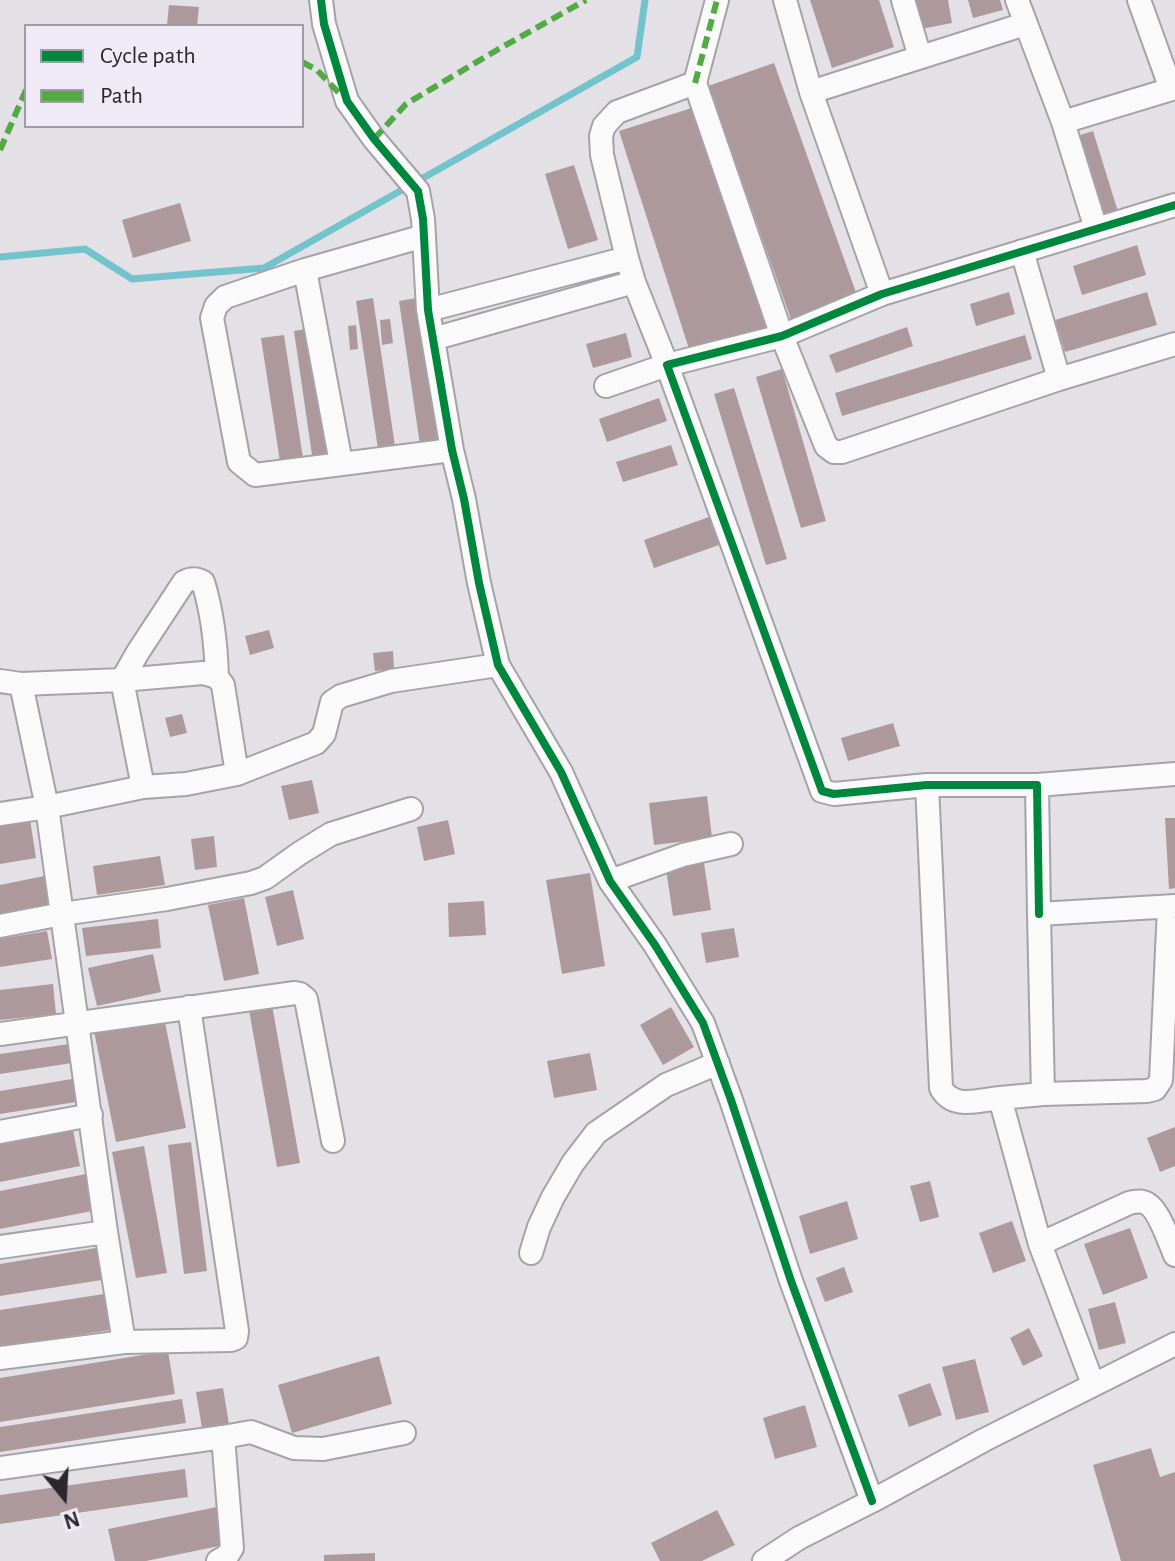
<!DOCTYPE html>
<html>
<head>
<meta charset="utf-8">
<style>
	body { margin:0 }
	#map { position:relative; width:1175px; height:1561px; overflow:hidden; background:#e3e0e6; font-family:"Alegreya Sans",sans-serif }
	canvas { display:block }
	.legend { position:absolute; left:24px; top:24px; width:280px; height:104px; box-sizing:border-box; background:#efeaf6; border:2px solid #a09ca6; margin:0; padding:10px 14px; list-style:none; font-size:24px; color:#2a282d }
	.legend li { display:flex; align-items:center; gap:16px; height:40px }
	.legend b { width:40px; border:2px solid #a09ca6 }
	.north { position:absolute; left:24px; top:1457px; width:80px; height:80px; -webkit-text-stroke:6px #efeaf6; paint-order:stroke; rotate:162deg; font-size:22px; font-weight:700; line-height:32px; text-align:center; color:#2a282d }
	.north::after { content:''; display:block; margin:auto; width:28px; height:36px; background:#2a282d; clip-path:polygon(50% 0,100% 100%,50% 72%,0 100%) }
</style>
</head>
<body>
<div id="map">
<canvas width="1175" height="1561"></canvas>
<ul class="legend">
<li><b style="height:10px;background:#00873e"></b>Cycle path</li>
<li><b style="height:10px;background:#53aa44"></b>Path</li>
</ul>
<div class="north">N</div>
</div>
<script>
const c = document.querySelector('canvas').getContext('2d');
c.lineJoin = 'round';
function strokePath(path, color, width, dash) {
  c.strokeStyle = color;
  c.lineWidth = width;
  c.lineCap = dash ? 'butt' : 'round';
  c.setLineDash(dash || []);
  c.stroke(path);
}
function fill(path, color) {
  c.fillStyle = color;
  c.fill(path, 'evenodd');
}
strokePath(new Path2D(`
	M0 257 85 249 132 279 264 268 637 57 645 0`), '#72c3cb', 7);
fill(new Path2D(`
	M810 0H879L894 47 832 68Z
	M916 0H948L952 23 921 29Z
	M968 0H1000L1003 10 973 18Z
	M169 5 199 7 197 26 167 25Z
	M774 63 858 298 792 322 708 86Z
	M698 106 770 326 690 352 619 131Z
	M1093 131 1120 218 1107 222 1080 135Z
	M574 165 598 240 568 249 545 174Z
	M180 203 191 241 133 258 122 220Z
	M1137 245 1146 275 1082 295 1073 266Z
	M1009 292 1015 314 976 326 970 304Z
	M1147 292 1157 325 1065 352 1055 320Z
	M373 298 396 453 379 456 356 301Z
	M417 298 438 443 420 445 399 301Z
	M390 319 393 343 382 345 380 320Z
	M356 325 358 349 350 350 348 326Z
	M907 327 913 346 836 373 829 355Z
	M313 328 332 459 313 462 294 331Z
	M626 333 632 357 593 368 586 344Z
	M284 335 304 465 281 468 261 338Z
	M1025 335 1032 359 842 416 835 393Z
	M782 369 826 521 801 528 756 377Z
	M734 388 787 559 766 565 714 394Z
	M659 398 667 421 607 442 599 419Z
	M671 445 678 465 623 482 616 462Z
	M709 517 719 545 654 568 644 540Z
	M269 630 274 648 250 655 245 636Z
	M393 651 394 669 375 671 373 653Z
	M182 714 187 733 170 737 165 718Z
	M893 723 900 746 848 761 841 738Z
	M312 780 319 813 289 820 281 786Z
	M707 796 712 838 654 845 649 803Z
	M1165 818H1175V888L1169 889Z
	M30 819 36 858 0 864V824Z
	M448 820 455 854 424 861 417 827Z
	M214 836 217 867 195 870 191 839Z
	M160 856 165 885 97 895 93 866Z
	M704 863 711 910 673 916 666 869Z
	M590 873 605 966 562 974 546 880Z
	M49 875 55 903 0 914V885Z
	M293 890 304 939 277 946 265 897Z
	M244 898 259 974 224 981 208 905Z
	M484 901 486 935 449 937 448 903Z
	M158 919 161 948 86 956 82 928Z
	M734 928 739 957 706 963 701 933Z
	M47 931 52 959 0 967V939Z
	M153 954 161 992 97 1006 88 968Z
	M53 984 56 1014 0 1020V990Z
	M272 1005 300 1163 277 1167 249 1010Z
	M671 1007 694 1047 663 1065 640 1025Z
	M164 1017 186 1128 116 1142 94 1031Z
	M69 1044 72 1063 0 1074V1054Z
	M590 1053 597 1090 554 1098 547 1061Z
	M72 1079 76 1102 0 1114V1091Z
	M1175 1127V1166L1160 1172 1147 1138Z
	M73 1130 80 1166 0 1182V1144Z
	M191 1142 207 1271 184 1274 168 1145Z
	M144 1146 167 1273 136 1278 112 1152Z
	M96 1172 102 1209 0 1229V1191Z
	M930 1181 939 1217 920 1222 910 1186Z
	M847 1201 858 1239 810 1254 799 1216Z
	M1012 1221 1026 1261 993 1273 979 1233Z
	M1130 1228 1148 1278 1103 1295 1084 1244Z
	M102 1247 108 1279 0 1296V1264Z
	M844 1267 853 1292 825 1302 816 1278Z
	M104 1294 110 1330 0 1347V1310Z
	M1115 1302 1126 1343 1099 1350 1088 1309Z
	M1029 1328 1043 1356 1023 1366 1010 1338Z
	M168 1351 175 1394 0 1422V1378Z
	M379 1356 392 1404 292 1433 278 1385Z
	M975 1359 989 1412 956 1420 942 1367Z
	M930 1383 942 1415 909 1427 898 1395Z
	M223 1388 230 1430 203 1434 196 1392Z
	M182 1399 186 1423 0 1452V1427Z
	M805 1405 817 1447 775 1459 763 1418Z
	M1151 1448 1160 1477 1175 1472V1561H1121L1093 1465Z
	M185 1469 188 1497 0 1524V1495Z
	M217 1507 224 1545 146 1561H115L108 1529Z
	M717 1510 735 1545 702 1561H660L651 1543Z
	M375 1553V1561H324V1555Z`), '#ad999b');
const street = new Path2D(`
	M321 0 324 24 347 101 374 139 418 191 423 219 428 310 452 450 464 499 479 583 498 665 561 772 610 881 655 945 703 1023 731 1100 791 1281 872 1501
	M717 0 695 83 782 336 826 446 834 452H842L1059 379 1175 344
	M785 0 811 92
	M903 0 920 57
	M1017 0 1063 122 1096 229
	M1139 0 1171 89
	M1063 122 1175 88
	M424 236 305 270 225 297 216 306 212 318 239 462 255 475 452 450
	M1022 251 1059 379
	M305 270 341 463
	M882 294 811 92 1025 24
	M428 310 627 258
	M433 339 634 282
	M606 386 667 365 634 282 627 258 602 155 601 136 604 126 617 112 695 83
	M0 681 21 684 47 807 106 1232 124 1342 0 1358
	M21 684 122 680 203 673 217 677 223 685 237 774
	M927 785 941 1088C953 1110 978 1100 1000 1098
	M1037 785 1175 774
	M143 787 122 680 138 652 184 582C191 578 196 578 203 582 213 614 216 644 217 677
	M0 814 47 807 143 787 186 784 237 774 316 743 324 734 332 702 341 696 391 681 498 665
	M610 881 683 855 731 844
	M1039 914 1037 785H927L834 794 822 791 667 365 782 336 882 294 1175 205
	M0 926 62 914 167 899 251 883 265 878 300 853 331 834 411 809
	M0 1034 295 993 300 994 306 999 333 1141
	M1043 1094 1147 1091 1155 1089 1161 1080 1169 907
	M0 1132 91 1115
	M1040 1244 1129 1203C1132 1202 1140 1201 1143 1202 1158 1205 1169 1242 1175 1255
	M0 1247 106 1232
	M531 1253 539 1227 553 1197 573 1163 596 1133 666 1085 718 1063
	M124 1342 231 1340 236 1338 237 1331 189 1007
	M1093 1384 1040 1244 1000 1098 1043 1094 1039 914 1175 906
	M223 1437 251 1432 294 1448 323 1449 404 1433
	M0 1468 223 1437 232 1548 227 1556 218 1561
	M764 1561 799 1538 872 1501 984 1440 1175 1344`);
strokePath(street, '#a5a3a8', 26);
strokePath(street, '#fbfafb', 22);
strokePath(new Path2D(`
	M302 62 317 70 341 95
	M695 83 717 0
	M374 139 406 104 497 50 586 0
	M0 150 26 90`), '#53aa44', 6, [12, 6]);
strokePath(new Path2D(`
	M321 0 324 24 347 101 374 139 418 191 423 219 428 310 452 450 464 499 479 583 498 665 561 772 610 881 655 945 703 1023 731 1100 791 1281 872 1501
	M1039 914 1037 785H927L834 794 822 791 667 365 782 336 882 294 1175 205`), '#00873e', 8);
</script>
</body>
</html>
